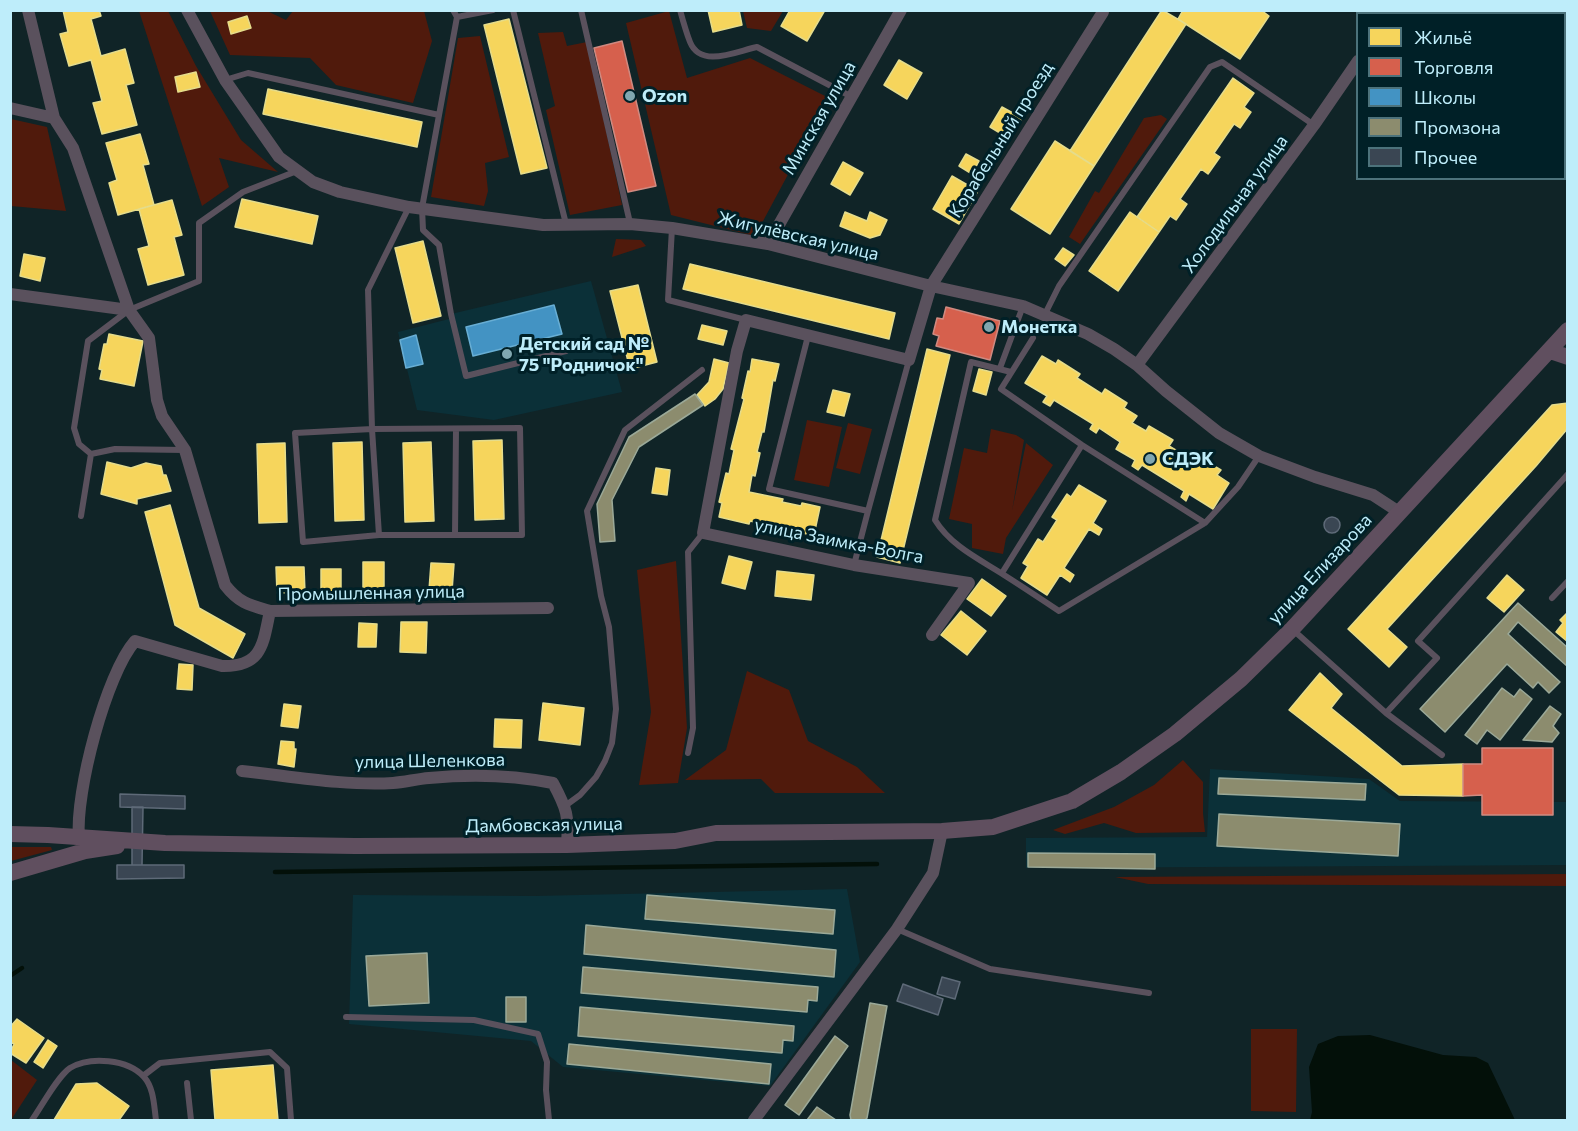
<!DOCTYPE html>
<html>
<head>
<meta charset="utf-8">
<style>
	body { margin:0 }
	#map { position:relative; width:1578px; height:1131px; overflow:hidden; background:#102427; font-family:Commissioner,sans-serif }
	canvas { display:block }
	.frame { position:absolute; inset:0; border:12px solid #beedfa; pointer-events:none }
	.legend { position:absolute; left:1356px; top:12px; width:210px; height:168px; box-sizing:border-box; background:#002027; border:2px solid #4c727b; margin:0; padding:8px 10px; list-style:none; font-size:18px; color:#beedfa }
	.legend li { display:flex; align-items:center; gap:12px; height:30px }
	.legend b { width:30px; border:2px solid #4c727b }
</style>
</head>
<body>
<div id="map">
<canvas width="1578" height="1131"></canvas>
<div class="frame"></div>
<ul class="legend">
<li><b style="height:16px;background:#f6d55c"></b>Жильё</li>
<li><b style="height:16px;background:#d6604d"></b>Торговля</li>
<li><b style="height:16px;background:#4393c3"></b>Школы</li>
<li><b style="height:16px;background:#8c8c6e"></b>Промзона</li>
<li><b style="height:16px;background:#3a4653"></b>Прочее</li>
</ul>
</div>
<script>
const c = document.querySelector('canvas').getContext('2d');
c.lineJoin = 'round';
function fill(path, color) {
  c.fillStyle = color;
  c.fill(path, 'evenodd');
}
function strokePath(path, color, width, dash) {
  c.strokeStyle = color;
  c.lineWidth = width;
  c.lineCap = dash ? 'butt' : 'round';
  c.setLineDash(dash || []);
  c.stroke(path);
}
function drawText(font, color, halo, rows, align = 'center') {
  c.font = font + ' Commissioner,sans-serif';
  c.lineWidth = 6;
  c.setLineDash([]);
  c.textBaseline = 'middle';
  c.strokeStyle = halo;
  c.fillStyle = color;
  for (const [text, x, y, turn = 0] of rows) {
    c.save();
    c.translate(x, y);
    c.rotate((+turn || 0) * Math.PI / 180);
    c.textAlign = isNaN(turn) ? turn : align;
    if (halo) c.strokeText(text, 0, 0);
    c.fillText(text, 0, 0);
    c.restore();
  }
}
fill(new Path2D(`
	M591 281 622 392 494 420 417 410 398 332 449 319 451 314Z
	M1210 769 1369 779 1400 801 1567 802V865L1026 868V838L1207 837Z
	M847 889 860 962 770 1086 563 1067 531 1041 349 1024 353 895 535 896Z`), '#0b3038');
fill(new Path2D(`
	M139 11H168L196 66 241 140 278 172 219 158 229 187 202 206Z
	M210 11H267L286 20 293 11H424L432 41 413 103 336 85 310 58 230 55Z
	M669 11 687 78 750 58 829 98 755 236 671 215 626 23Z
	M743 11V10L783 11 771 31 747 28Z
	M563 32 567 46 587 42 622 205 570 215 546 110 555 106 538 33Z
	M480 36 509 157 485 163 488 191 484 206 431 197 458 38Z
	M1161 115 1167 119 1080 244 1069 237 1095 191 1099 193 1144 118Z
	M11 119 47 127 66 211 11 206Z
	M616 239 641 240 646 246 612 257Z
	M807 420 842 427 829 487 794 480Z
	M848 423 872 429 860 474 836 468Z
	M991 429 1016 435 1024 440 1012 511 1026 443 1053 465 1006 538 1003 554 972 548V524L949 519 964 448 987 453Z
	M676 561 687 728 678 783 639 785 651 712 637 570Z
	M747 671 789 690 808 741 857 767 885 793H775L761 779 685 780 726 750Z
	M1183 760 1203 782V813L1205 832 1136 833 1104 823 1065 834 1053 830 1114 807 1154 785Z
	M11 847H51L52 850 11 861Z
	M1567 874V886L1148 884 1115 877Z
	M1251 1029H1297L1296 1112 1251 1111Z
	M11 1060 37 1080 11 1120Z`), '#501a0c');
fill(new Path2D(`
	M1370 1035 1443 1055 1476 1057 1488 1063 1515 1120H1310L1312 1112 1309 1067 1318 1044 1338 1036Z`), '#031009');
const homes = new Path2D(`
	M63 10H99L101 16 91 19 101 56 125 49 134 83 126 85 137 125 102 134 93 103 102 101 91 60 69 66 60 34 68 32Z
	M708 10H739L742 25 713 32Z
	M790 10H825L807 41 781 26Z
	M1162 10 1186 24 1094 166 1070 151Z
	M1183 10H1261L1269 16 1240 59 1178 19Z
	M247 16 251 28 231 34 228 22Z
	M509 19 547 168 521 174 484 25Z
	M899 60 922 73 907 99 884 85Z
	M196 72 200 87 178 92 175 77Z
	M1233 78 1254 93 1244 107 1251 112 1240 128 1234 124 1214 153 1220 157 1208 174 1201 169 1180 199 1187 204 1176 220 1170 216 1159 232 1137 217Z
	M268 89 422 122 417 147 263 114Z
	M1002 107 1022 118 1010 139 990 127Z
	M140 134 149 164 143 165 154 205 118 215 109 183 117 180 106 143Z
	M1055 141 1094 166 1050 234 1011 209Z
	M966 154 979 161 972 174 959 166Z
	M843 162 863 173 850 195 831 184Z
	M952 176 978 191 959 224 933 209Z
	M242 199 318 216 312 244 235 227Z
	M172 200 182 235 174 237 184 275 148 285 138 249 149 246 139 209Z
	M845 212 867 221 870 212 887 220 880 235 870 238 840 226Z
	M1130 212 1159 232 1118 291 1089 271Z
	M423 241 441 316 413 323 395 248Z
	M1063 248 1074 255 1065 266 1055 259Z
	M24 254 45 258 40 281 20 276Z
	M690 264 895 313 889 339 683 289Z
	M638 285 657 362 630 369 610 291Z
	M702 325 727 331 723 345 698 339Z
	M109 334 143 341 134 386 100 379 102 370 99 369 104 344H107Z
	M927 349 950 355 900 563 877 557Z
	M1042 356 1056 364 1058 360 1080 374 1077 378 1102 394 1105 389 1127 403 1124 408 1137 416 1132 423 1146 431 1149 426 1173 440 1169 446 1194 461 1197 456 1221 470 1217 475 1229 483 1213 509 1189 494 1186 501 1181 497 1184 491 1142 465 1138 470 1132 466 1135 460 1116 449 1120 442 1099 428 1096 433 1090 429 1093 424 1054 400 1050 406 1043 402 1047 396 1025 383Z
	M714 359 729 363 723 389 715 399 705 406 697 395 709 382Z
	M752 359 779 364 775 381 773 380 764 432H762L757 452 760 453 755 476 752 475 749 492 783 499 782 502 801 506 802 503 820 507 814 535 801 533 800 535 773 529V526L750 521 749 524 719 517 722 503 719 502 726 473 729 474 734 450 731 449 744 399 742 398 748 371 750 372Z
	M979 369 992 372 986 395 973 391Z
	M833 390 850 394 844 416 827 412Z
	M1568 403V428L1536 466 1387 629 1407 647 1389 667 1348 629 1552 405Z
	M502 440 504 519 475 520 473 441Z
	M362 442 364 520 335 521 333 443Z
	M431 442 434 521 405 522 403 443Z
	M285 443 287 522 259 523 257 444Z
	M107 462 131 468 146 463 161 466 163 475H166L171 491 137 499V504L101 494Z
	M656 468 670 470 667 495 652 493Z
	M1079 485 1106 501 1093 523 1102 529 1099 535 1089 529 1064 568 1074 575 1070 582 1060 575 1047 595 1021 578 1028 566 1023 563 1038 539 1043 542 1057 520 1052 517 1067 494 1071 497Z
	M170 505 199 608 245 634 233 658 175 625 145 512Z
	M729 556 752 562 745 589 722 583Z
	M363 562H384V590H363Z
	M431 563 454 564 452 591 429 590Z
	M276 567H304L305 593H277Z
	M321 569H341V593H321Z
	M777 571 814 575 811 600 775 596Z
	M1507 575 1524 590 1504 612 1487 598Z
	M982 579 1006 596 991 616 967 599Z
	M961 611 986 631 967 655 941 635Z
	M1568 612V642L1556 632 1563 623 1560 620Z
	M401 622H427L426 653 400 652Z
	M359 623 377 624 376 647H358Z
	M179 664 193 665 192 690 177 689Z
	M1320 673 1342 694 1331 708 1402 766 1463 764V796L1399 795 1289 710Z
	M543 703 584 708 580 745 539 740Z
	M284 704 301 706 298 728 281 726Z
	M495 719 522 720 521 748 494 747Z
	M281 741 294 742V749H296L294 767 278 764Z
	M17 1019 44 1038 26 1063 10 1053 14 1044 10 1042V1027Z
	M48 1040 57 1046 43 1068 34 1062Z
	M273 1065 278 1120H215L211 1070Z
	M97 1083 129 1106 119 1120H54L76 1084Z`);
fill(homes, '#f6d55c');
strokePath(homes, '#e5dc8b', 1.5);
const shops = new Path2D(`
	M622 41 656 186 628 192 594 48Z
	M946 307 1000 321 990 360 936 346 939 336 933 334 937 318 943 319Z
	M1482 748H1553V815H1482V795L1463 796V764H1482Z`);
fill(shops, '#d6604d');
strokePath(shops, '#cf8a81', 1.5);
const schools = new Path2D(`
	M554 305 562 334 473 356 466 327Z
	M416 335 423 364 406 368 400 340Z`);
fill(schools, '#4393c3');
strokePath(schools, '#68aed4', 1.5);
const industry = new Path2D(`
	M695 394 703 405 639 447 612 500 615 541 600 542 597 504 629 437Z
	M1518 603 1568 648V667L1518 622 1508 634 1560 682 1549 693 1538 682 1533 688 1507 664 1445 732 1420 709Z
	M1502 688 1514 697 1520 689 1532 699 1500 740 1487 730 1477 744 1465 735Z
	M1550 706 1561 714 1553 726 1559 733 1552 742 1523 740Z
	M1219 778 1366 784 1365 800 1218 794Z
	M1219 814 1400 824 1398 856 1217 846Z
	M1028 853 1155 854V869L1028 867Z
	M647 895 835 910 833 934 645 919Z
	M586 925 836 950 834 977 584 954Z
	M427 953 429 1003 369 1006 366 956Z
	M583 967 818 987 817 1001 808 1000 807 1012 581 993Z
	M506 997H526V1022H506Z
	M870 1003 887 1006 867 1118 865 1120H851L850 1115Z
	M580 1007 794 1026 793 1041 783 1040 782 1053 578 1036Z
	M835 1036 848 1046 799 1115 785 1105Z
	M569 1044 771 1064 769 1084 567 1064Z
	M817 1107 836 1120H807Z`);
fill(industry, '#8c8c6e');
strokePath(industry, '#9ba998', 1.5);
strokePath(new Path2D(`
	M275 872 877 864
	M10 976 22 968`), '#031009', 4.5);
const building = new Path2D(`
	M1324 525a8 8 0 1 1 16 0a8 8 0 1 1-16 0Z
	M120 794 185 796V809L120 807Z
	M132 807H143L142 865H132Z
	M117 865H184V878L117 879Z
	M942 977 960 982 955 999 937 994Z
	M903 984 943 999 938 1015 897 1001Z`);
fill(building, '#3a4653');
strokePath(building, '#5e6a78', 1.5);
strokePath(new Path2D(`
	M453 10 457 17 422 208 423 230 439 245 451 314 466 376 566 351
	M513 10 566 224
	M581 10 630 223
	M680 10C683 21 686 32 690 42 701 69 737 51 757 47L852 97
	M1493 10 1497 14
	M457 17 493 10
	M1564 71 1568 74
	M225 80 248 73 439 115
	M672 228 668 300 746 320
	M1045 314 1059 286 1210 67 1222 62 1314 125
	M808 336 769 489 868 511 854 565
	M1033 338 1001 389 1082 445 1205 523 1238 487 1259 456
	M1000 368 1023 306
	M1011 372 971 362 935 520C951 546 979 559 1004 575 1023 587 1041 599 1059 611L1205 523
	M520 428 522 535H379L303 542 295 433 372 429Z
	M91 454 115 449 184 450
	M868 511 909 360
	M81 516 91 454 79 444 74 428 88 341 129 310 199 281V223L243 192 297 171
	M379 535 372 429 368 290 409 207
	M455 535 456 429
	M1002 573 1082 445
	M1552 598 1568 581
	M1292 629 1386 713 1442 755
	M1386 713 1437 658 1418 641 1568 474
	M688 753 693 728 688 552 703 533
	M565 806 580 795 596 777 605 761 612 743 616 709 609 627 601 596 587 511 625 430 702 370
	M897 929 990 969 1149 993
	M346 1017 474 1020 538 1034 547 1062 546 1090 549 1120
	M143 1076 160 1063 270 1052 287 1068 291 1120
	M187 1083 191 1120
	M32 1120C42 1106 57 1077 70 1068 90 1056 128 1059 144 1077 154 1088 154 1106 156 1120`), '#5a515d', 6);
strokePath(new Path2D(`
	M28 10 54 118 73 148 129 310 149 338 157 400 162 416 185 450 225 585C239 603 249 605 270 611
	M187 10 225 80 279 157 313 182 340 192 409 207 543 225 630 224 672 228 768 244 931 286 1023 306 1088 334 1114 349 1137 365 1166 391 1219 433 1259 456 1315 477 1373 495 1399 512
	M1390 14 1392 10
	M10 108 54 118
	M768 244 901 10
	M10 294 129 310
	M1137 365 1314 125 1358 61
	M932 635 969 583 854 565 703 533 737 351 746 320 909 360 931 286 1103 12
	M242 771C290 776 345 786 393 783 405 782 417 779 429 778 470 774 513 775 553 783 567 809 569 816 567 845
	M79 837C75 793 106 674 135 641L222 666C263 667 263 643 270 611L548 608
	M754 1120 897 929 933 873 942 831`), '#5a515d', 12);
strokePath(new Path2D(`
	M1550 351 1568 357
	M10 834 48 835 165 843 355 846 567 845 675 841 716 833 942 831 993 827 1072 801 1121 772 1175 734 1241 679 1292 629 1568 330
	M10 873 85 851 117 846`), '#604f5f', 16);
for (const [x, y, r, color] of [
	[630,96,6,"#81a7b0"],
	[989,327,6,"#81a7b0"],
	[507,354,6,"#81a7b0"],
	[1150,459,6,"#81a7b0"]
]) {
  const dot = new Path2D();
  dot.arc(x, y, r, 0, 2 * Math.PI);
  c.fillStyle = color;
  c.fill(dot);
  strokePath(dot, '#002027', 2);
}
drawText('bold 18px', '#beedfa', '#002027', [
	["Ozon",642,96],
	["Монетка",1001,327],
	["Детский сад №",519,344],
	["75 \"Родничок\"",519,365],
	["СДЭК",1162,459]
], 'left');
drawText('18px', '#beedfa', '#002027', [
	["Минская улица",819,118,-60],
	["Корабельный проезд",1001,140,-58],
	["Холодильная улица",1235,204,-54],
	["Жигулёвская улица",798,236,13],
	["улица Заимка-Волга",839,541,11],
	["улица Елизарова",1320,569,-47],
	["Промышленная улица",371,593,-1],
	["улица Шеленкова",430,761,-1],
	["Дамбовская улица",544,825,-1]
]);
</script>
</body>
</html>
